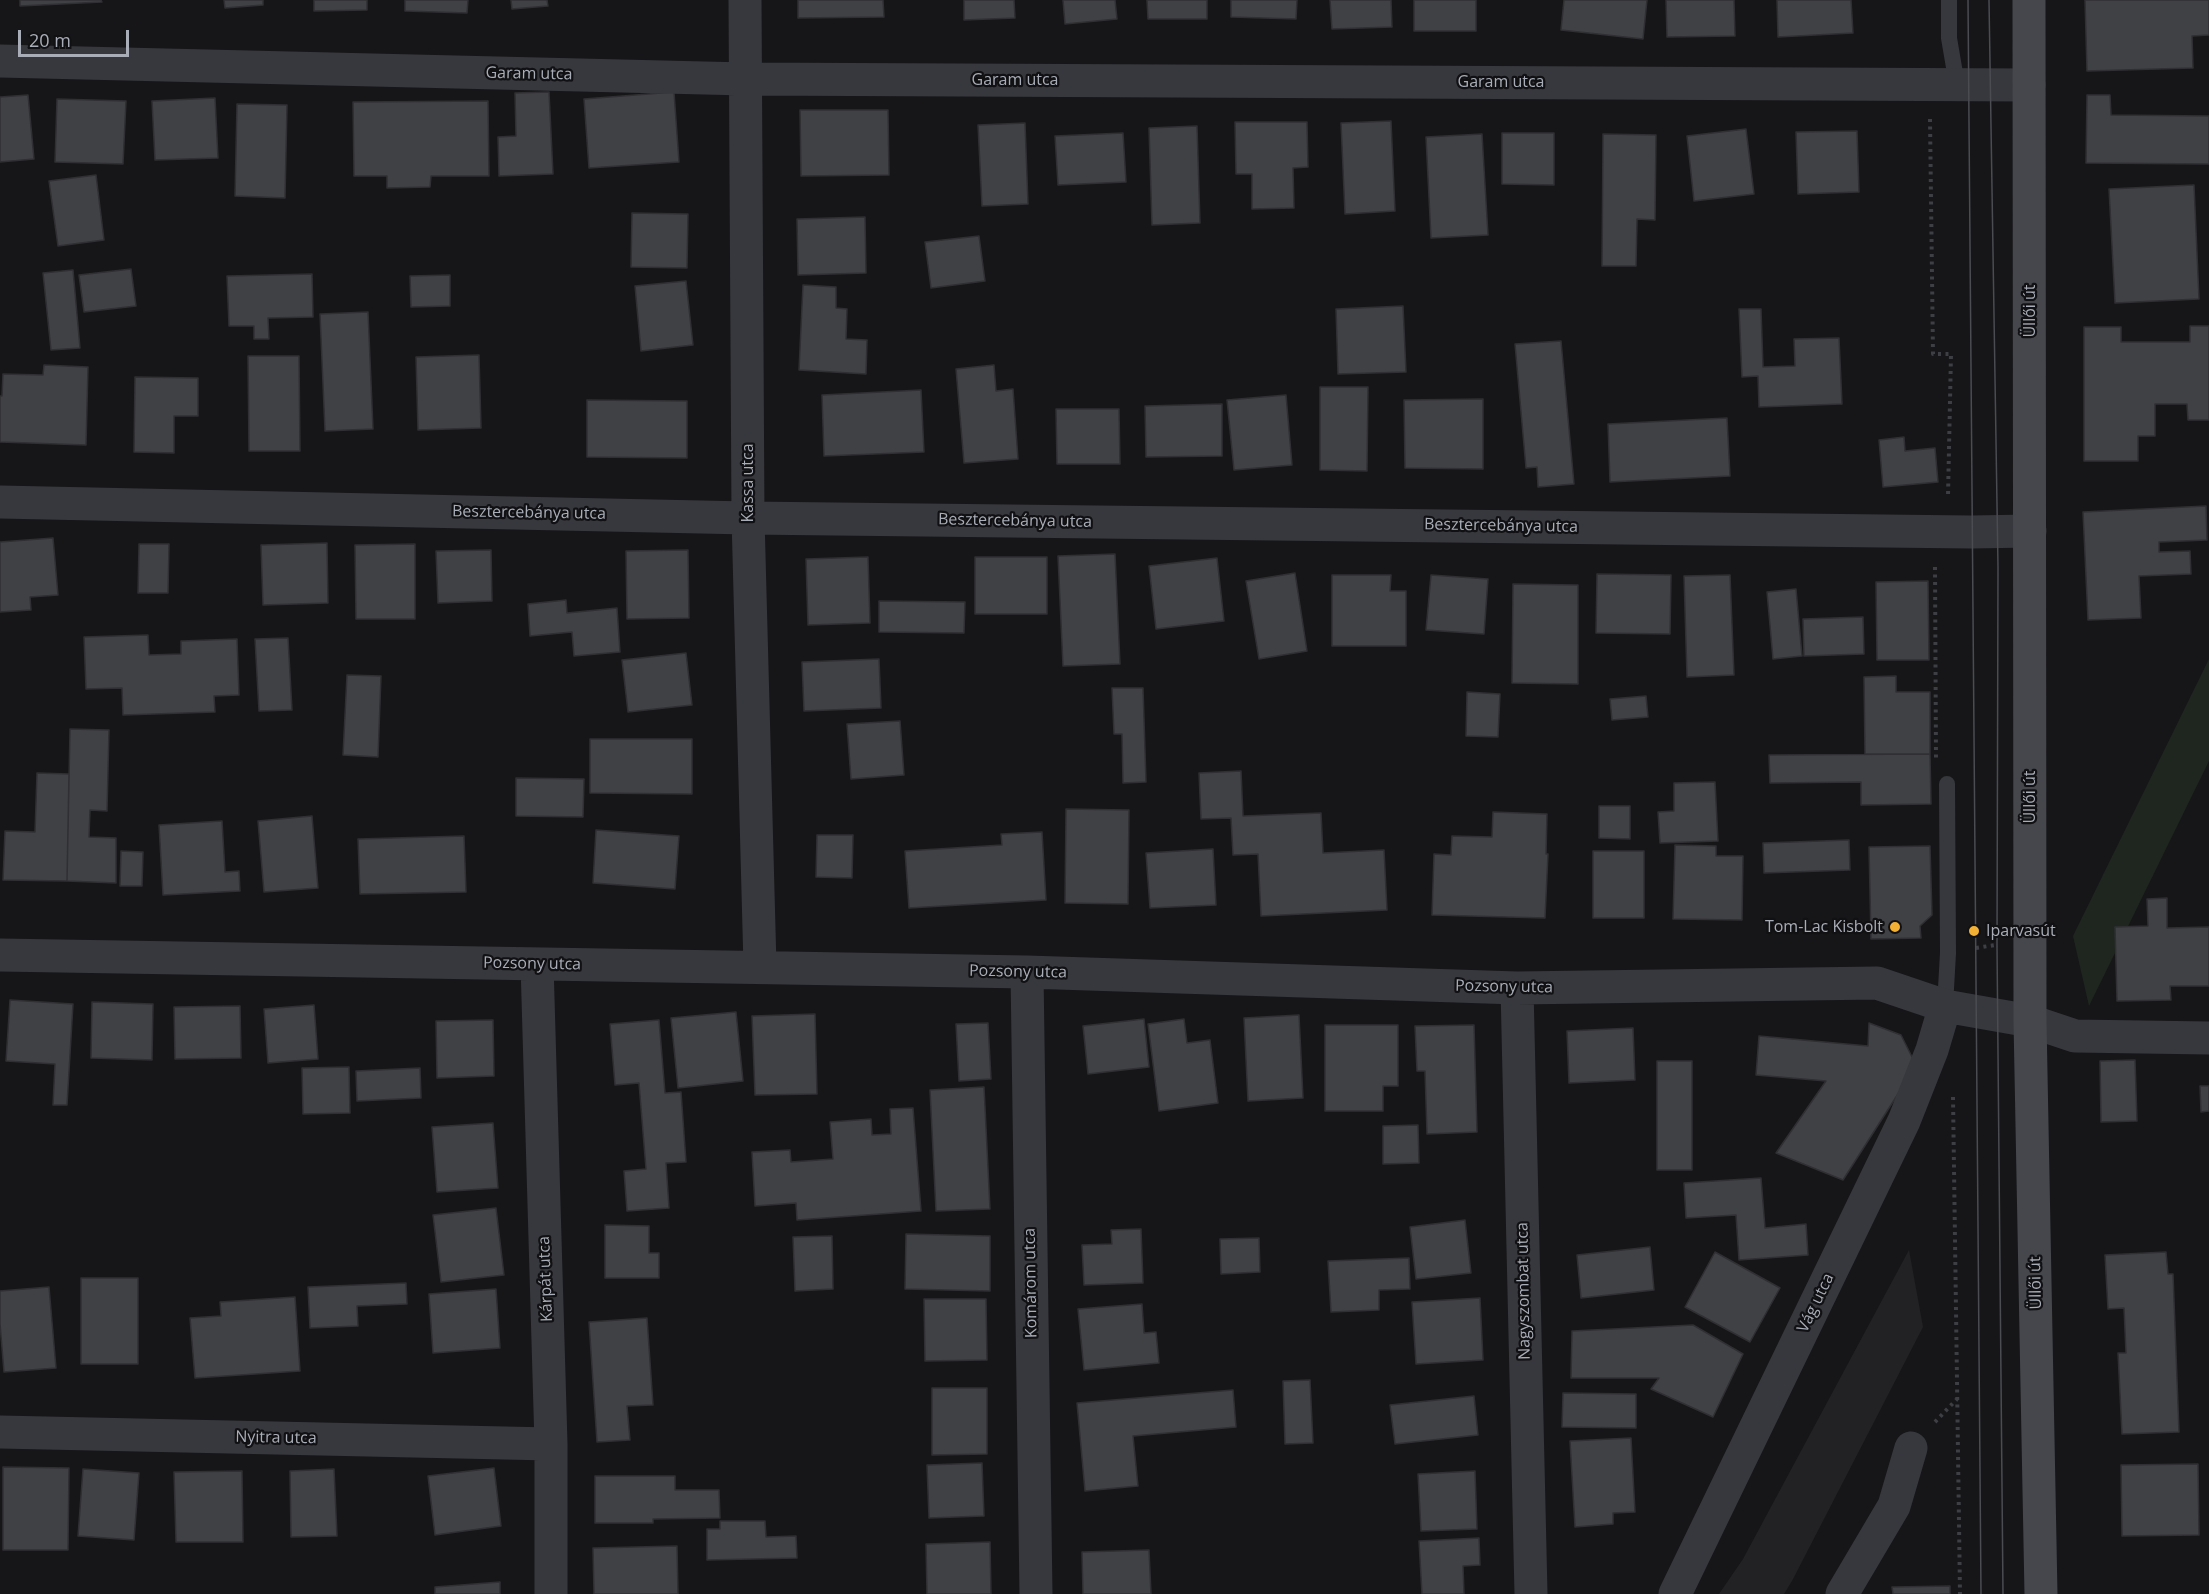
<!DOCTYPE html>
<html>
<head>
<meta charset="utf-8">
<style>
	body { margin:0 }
	#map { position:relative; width:2209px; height:1594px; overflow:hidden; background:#161618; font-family:"Open Sans",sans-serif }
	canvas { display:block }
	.scale { position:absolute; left:18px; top:30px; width:111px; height:27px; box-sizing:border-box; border:3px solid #a8adb8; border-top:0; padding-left:8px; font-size:18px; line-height:21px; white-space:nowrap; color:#a8adb8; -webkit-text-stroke:4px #111113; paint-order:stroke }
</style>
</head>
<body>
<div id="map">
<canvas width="2209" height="1594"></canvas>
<div class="scale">20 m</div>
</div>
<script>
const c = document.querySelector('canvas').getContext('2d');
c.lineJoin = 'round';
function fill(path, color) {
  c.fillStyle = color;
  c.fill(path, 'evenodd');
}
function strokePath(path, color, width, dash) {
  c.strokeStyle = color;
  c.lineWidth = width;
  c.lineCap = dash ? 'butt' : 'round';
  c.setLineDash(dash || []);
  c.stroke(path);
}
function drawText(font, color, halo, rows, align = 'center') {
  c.font = font + ' "Open Sans",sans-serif';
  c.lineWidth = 4.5;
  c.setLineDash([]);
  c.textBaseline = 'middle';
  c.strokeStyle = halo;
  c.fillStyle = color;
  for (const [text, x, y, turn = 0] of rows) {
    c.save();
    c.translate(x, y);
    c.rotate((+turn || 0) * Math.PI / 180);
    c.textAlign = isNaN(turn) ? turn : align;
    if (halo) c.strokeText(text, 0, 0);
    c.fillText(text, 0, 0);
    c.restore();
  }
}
fill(new Path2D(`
	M1909 1250 1923 1327 1792 1581 1784 1594H1719L1743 1559Z`), '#222225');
fill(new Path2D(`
	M2209 659V761L2089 1006 2073 936Z`), '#1e261f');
const building = new Path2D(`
	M20 0H101L102 2 20 6Z
	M224 0H263V5L225 8Z
	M314 0H367V10L314 11Z
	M405 0H468L467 13 405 11Z
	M511 0H547L548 6 512 9Z
	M798 0H883L884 17 798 18Z
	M964 0H1014L1015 18 964 20Z
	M1063 0H1115L1117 19 1065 24Z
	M1147 0H1207V19H1148Z
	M1231 0H1297L1296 19 1231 17Z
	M1330 0H1391L1392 27 1332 29Z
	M1414 0H1476V31H1414Z
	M1564 0H1647L1643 39 1561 30Z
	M1666 0H1734L1735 36 1667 37Z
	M1777 0H1851L1853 33 1778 37Z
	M2085 0H2209V35L2192 36 2193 68 2087 71Z
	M549 92 553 174 499 176 498 137 516 136 515 93Z
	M674 92 679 162 589 168 584 99Z
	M28 95 34 159 0 162V97Z
	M2087 95H2110L2111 115 2209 116V164L2086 163Z
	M215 98 218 158 155 160 152 101Z
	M57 99 126 101 123 164 55 162Z
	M488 101 489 176H431L430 187 387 188V176H354L353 102Z
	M237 104 287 105 285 198 235 196Z
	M800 110H888L889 175 801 176Z
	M1391 121 1395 211 1345 214 1341 123Z
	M1235 122H1307L1308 167 1293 168 1294 208 1252 209V174H1236Z
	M1025 123 1028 204 982 206 978 125Z
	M1197 126 1200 223 1152 225 1149 128Z
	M1746 129 1754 194 1694 201 1687 136Z
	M1857 131 1859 192 1798 194 1796 132Z
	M1123 133 1126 182 1058 185 1055 136Z
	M1502 133H1554V185L1502 184Z
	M1482 134 1488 235 1431 238 1426 137Z
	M1603 134 1656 135 1655 220 1637 219 1636 266H1602Z
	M96 175 104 240 58 246 49 181Z
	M2194 185 2199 299 2115 303 2109 189Z
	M632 213 688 214 687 268 631 267Z
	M865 217 866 273 798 275 797 219Z
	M979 236 985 281 931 288 925 242Z
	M131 269 136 306 84 312 79 275Z
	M73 270 80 348 51 350 43 273Z
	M312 274 313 317 268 318 269 339H254V326H229L227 276Z
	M450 275V306L411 307 410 276Z
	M686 281 693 345 641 351 635 286Z
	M803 285 836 287V308L847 309 846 339 867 340 866 374 799 370Z
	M1403 306 1406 372 1338 374 1336 309Z
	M1739 309H1761L1763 367 1795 366 1794 339 1839 338 1842 404 1759 407 1758 376 1742 377Z
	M368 312 373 429 325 431 320 314Z
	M2190 326H2209V420H2188L2187 404H2155V436H2138V461H2084V327H2121V342H2190Z
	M1561 341 1574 484 1538 487 1537 467 1526 468 1515 344Z
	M479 355 481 428 418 430 416 357Z
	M248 356H299L300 451H249Z
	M44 365 88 367 86 445 0 442V396H2L3 374 43 375Z
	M994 365 996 391 1013 389 1018 459 964 463 956 369Z
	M135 377 198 378V416H174V453L134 452Z
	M1320 387H1368L1367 471 1320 470Z
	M921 390 924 452 824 456 822 395Z
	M1286 395 1292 465 1234 470 1227 400Z
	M1483 399V469L1405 468 1404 400Z
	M587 400 687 401V458L587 457Z
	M1222 404V456L1146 457 1145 406Z
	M1056 409H1119L1120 464H1057Z
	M1727 418 1730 476 1610 482 1608 424Z
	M1904 437 1905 451 1935 448 1938 482 1883 487 1879 440Z
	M2206 506 2207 540 2159 542V552L2190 551 2191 574 2139 576 2141 618 2088 620 2083 512Z
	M53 538 58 595 30 597 31 610 0 612V542Z
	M327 543 328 603 263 605 261 545Z
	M139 544H169L168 593H138Z
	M415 544V619H356L355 545Z
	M491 550 492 601 438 603 436 551Z
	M688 550 689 618 627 619 626 551Z
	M1115 554 1120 664 1063 666 1058 556Z
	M868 557 870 623 808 625 806 559Z
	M975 557H1047V614H975Z
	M1217 558 1224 621 1156 629 1149 566Z
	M1295 573 1307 651 1259 659 1246 581Z
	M1597 574 1671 575 1670 634 1596 633Z
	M1332 575H1391L1390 591H1406V646H1332Z
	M1431 575 1488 579 1484 634 1426 630Z
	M1730 575 1734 675 1687 677 1684 576Z
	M1928 581 1929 660H1877L1876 582Z
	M1513 584 1578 585V684L1512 683Z
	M1796 589 1802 656 1773 659 1767 592Z
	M566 600 567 613 617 608 620 652 574 656 572 632 530 636 528 604Z
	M879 601 965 602 964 633 879 632Z
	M1863 617 1864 654 1804 656 1803 619Z
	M148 635 149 655 181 654V641L237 639 239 695 214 696 215 712 123 715 122 688 86 689 84 637Z
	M288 638 292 710 259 711 255 639Z
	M686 653 692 705 628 712 622 660Z
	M879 659 881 708 804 711 802 662Z
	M347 675 381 676 378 757 343 755Z
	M1896 676V692H1930V754H1865L1864 677Z
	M1112 688H1143L1146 782 1123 783 1122 734H1114Z
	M1467 692 1500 694 1498 737 1466 736Z
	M1646 696 1648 717 1612 720 1610 699Z
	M900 721 904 775 851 779 847 724Z
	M70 729 109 730 107 811 90 810 89 837 116 838V883L67 881Z
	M590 739H692V794L590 793Z
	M1930 754 1931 804 1861 805V782L1770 783 1769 755Z
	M1241 771 1243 816 1321 813 1323 853 1384 850 1387 910 1261 916 1258 854 1233 855 1231 818 1201 819 1199 773Z
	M37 773 69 774 67 881 3 880 5 831 35 832Z
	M516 778 584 779 583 817 516 816Z
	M1715 782 1718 841 1660 843 1658 812 1674 811V783Z
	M1599 806H1630V839L1599 838Z
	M1066 809 1129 810 1128 904 1065 903Z
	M1493 812 1547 814 1546 854H1548L1545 918 1432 915 1434 854 1451 855 1452 836 1492 837Z
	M312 816 318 888 264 892 258 821Z
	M222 821 225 872 239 871 240 891 163 895 159 825Z
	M596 830 679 836 675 889 593 883Z
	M1042 832 1046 900 909 908 905 851 1002 845 1001 834Z
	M817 835H853L852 878 816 877Z
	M464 836 466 892 360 894 358 839Z
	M1849 840 1850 870 1764 873 1763 843Z
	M1675 845 1716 846V856H1743L1742 920 1673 919Z
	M1930 846 1932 915 1920 926 1921 938 1871 939 1869 847Z
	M1213 849 1216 905 1150 908 1146 853Z
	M121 851 143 852 142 886H120Z
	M1593 851H1644V918H1593Z
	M2167 898V928L2209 927V986H2170L2171 1000 2117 1001 2115 927 2148 926 2147 899Z
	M10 1000 73 1004 67 1105H53L55 1064 6 1061Z
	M92 1002 153 1004 152 1060 91 1058Z
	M314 1005 318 1059 268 1063 264 1009Z
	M240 1006 241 1058 175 1059 174 1007Z
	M736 1012 743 1081 678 1088 671 1018Z
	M815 1014 817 1094 755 1095 752 1016Z
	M1299 1015 1303 1098 1248 1101 1244 1018Z
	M1144 1019 1149 1067 1088 1074 1083 1026Z
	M1184 1019 1187 1043 1210 1040 1218 1103 1159 1111 1148 1024Z
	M493 1020 494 1076 437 1078 436 1021Z
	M659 1020 665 1093 681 1092 686 1162 666 1163 669 1208 627 1211 624 1171 646 1169 639 1083 615 1085 610 1024Z
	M988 1023 991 1079 959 1081 956 1024Z
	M1869 1023 1901 1035 1914 1061 1905 1083 1843 1180 1776 1153 1826 1081 1756 1075 1759 1036 1868 1046Z
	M1325 1025H1398V1086H1383V1111H1325Z
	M1474 1025 1477 1132 1427 1134 1425 1071H1417L1415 1026Z
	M1633 1028 1635 1080 1569 1083 1567 1031Z
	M2135 1060 2137 1121 2101 1122 2100 1061Z
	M1657 1061H1692V1170H1657Z
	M349 1067 350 1113 303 1114 302 1068Z
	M420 1068 421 1098 357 1101 356 1071Z
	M2200 1086H2209V1111L2201 1112Z
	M984 1087 990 1209 936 1211 930 1090Z
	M913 1108 921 1211 797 1220 796 1203 755 1206 752 1152 790 1150 791 1162 833 1159 830 1122 871 1119 872 1135 891 1134 890 1109Z
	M493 1123 498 1188 437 1192 432 1127Z
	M1418 1125 1419 1163 1383 1164V1126Z
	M1761 1178 1765 1228 1806 1224 1808 1255 1739 1260 1736 1215 1686 1218 1684 1183Z
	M496 1208 504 1275 441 1282 433 1215Z
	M1465 1220 1471 1273 1416 1279 1410 1227Z
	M605 1225 649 1226V1253H659V1278H605Z
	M1141 1229 1143 1283 1084 1285 1082 1245 1112 1244 1111 1230Z
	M906 1234 990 1236V1291L905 1289Z
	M832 1236 833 1289 795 1291 793 1237Z
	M1259 1238 1260 1272 1221 1274 1220 1239Z
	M1650 1247 1654 1290 1581 1298 1577 1255Z
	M1715 1252 1780 1288 1750 1342 1685 1307Z
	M2166 1252 2168 1274H2173L2179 1432 2122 1434 2118 1353H2126L2124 1308 2108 1309 2105 1255Z
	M1409 1258 1410 1289 1379 1290V1310L1331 1312 1328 1261Z
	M81 1278H138V1364H81Z
	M406 1283 407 1304 357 1306 358 1326 310 1328 308 1287Z
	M49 1287 56 1368 4 1372 0 1324V1291Z
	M496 1289 500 1348 433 1353 429 1294Z
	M295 1297 300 1371 195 1378 190 1318 221 1316 220 1302Z
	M1480 1298 1483 1360 1416 1364 1412 1302Z
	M924 1299H986L987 1360 925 1361Z
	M1142 1304 1144 1333 1156 1332 1159 1363 1084 1370 1078 1309Z
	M647 1318 653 1405 627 1406 630 1440 597 1442 589 1322Z
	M1693 1325 1743 1354 1713 1417 1651 1389 1659 1378H1571L1572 1331Z
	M1310 1380 1313 1443 1285 1444 1283 1381Z
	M932 1388H987V1454L932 1455Z
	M1233 1390 1236 1427 1133 1436 1138 1486 1085 1491 1077 1403Z
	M1563 1393 1636 1394V1428L1562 1427Z
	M1474 1396 1478 1435 1395 1444 1390 1405Z
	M1631 1438 1635 1512 1613 1513V1524L1575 1527 1570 1441Z
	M982 1463 984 1516 929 1518 927 1465Z
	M2198 1464 2199 1535 2122 1536 2121 1465Z
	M3 1467 69 1468 68 1550H3Z
	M494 1468 501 1526 435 1535 428 1476Z
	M83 1469 139 1473 134 1540 78 1536Z
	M334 1469 337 1536 291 1537 290 1471Z
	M242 1471 243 1542H176L174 1472Z
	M1475 1471 1477 1529 1421 1531 1418 1474Z
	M595 1476H675V1490H719L720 1518 653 1519V1523H595Z
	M720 1521H765L766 1537 796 1536 797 1558 707 1560V1529H720Z
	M1479 1538 1480 1565 1463 1566 1464 1594H1422L1419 1541Z
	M990 1542 991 1594H927L926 1544Z
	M677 1546 678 1594H594L593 1548Z
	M1149 1550 1151 1594H1083L1082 1552Z
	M500 1582V1594H435V1587Z
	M1950 1586V1594H1893L1892 1587Z`);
fill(building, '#404145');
strokePath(building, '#303034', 1.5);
strokePath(new Path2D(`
	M1930 119 1933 354H1951L1948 496
	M1935 567 1936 761
	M1976 948 1995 945
	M1953 1097 1960 1594
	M1935 1422 1957 1399`), '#3d3f44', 4, [3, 4.5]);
strokePath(new Path2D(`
	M1949 0V38L1957 85
	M1945 1006 1948 953 1947 784`), '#37383d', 16);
strokePath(new Path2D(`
	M745 0 748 518 760 966
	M0 61 746 79 2029 85
	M0 502 748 518 1971 532 2030 531
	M0 955 1027 972 1517 988 1877 983 1945 1006 2030 1021 2075 1036 2209 1038
	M537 964 551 1444V1594
	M1027 972 1036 1594
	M1517 988 1531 1594
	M0 1432 551 1444
	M1675 1594 1904 1121 1932 1050 1945 1006
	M1842 1594 1894 1506 1911 1448`), '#37383d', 33);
strokePath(new Path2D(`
	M2029 0 2030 1021 2041 1594`), '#45474d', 33);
strokePath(new Path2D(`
	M1968 0 1981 1594
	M1989 0 1998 567 1997 945 2003 1594`), '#4a4c52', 1.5);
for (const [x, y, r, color] of [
	[1895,927,6,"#f2b134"],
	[1974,931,6,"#f2b134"]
]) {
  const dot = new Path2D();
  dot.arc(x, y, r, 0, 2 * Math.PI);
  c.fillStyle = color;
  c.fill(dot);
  strokePath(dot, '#111113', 2);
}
drawText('16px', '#a8adb8', '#111113', [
	["Garam utca",529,74,1],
	["Garam utca",1015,80],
	["Garam utca",1501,82],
	["Üllői út",2030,311,-90],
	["Kassa utca",748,483,-90],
	["Besztercebánya utca",529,513,1],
	["Besztercebánya utca",1015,521,1],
	["Besztercebánya utca",1501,526,1],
	["Üllői út",2030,797,-90],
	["Pozsony utca",532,964,1],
	["Pozsony utca",1018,972,1],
	["Pozsony utca",1504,987,1],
	["Kárpát utca",546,1279,-92],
	["Komárom utca",1031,1283,-91],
	["Üllői út",2036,1283,-91],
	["Nagyszombat utca",1524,1291,-91],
	["Vág utca",1816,1303,-64],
	["Nyitra utca",276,1438,1]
]);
drawText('16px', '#a8adb8', '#111113', [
	["Tom-Lac Kisbolt",1883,927],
	["Iparvasút",1986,931,"left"]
], 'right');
</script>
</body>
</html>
